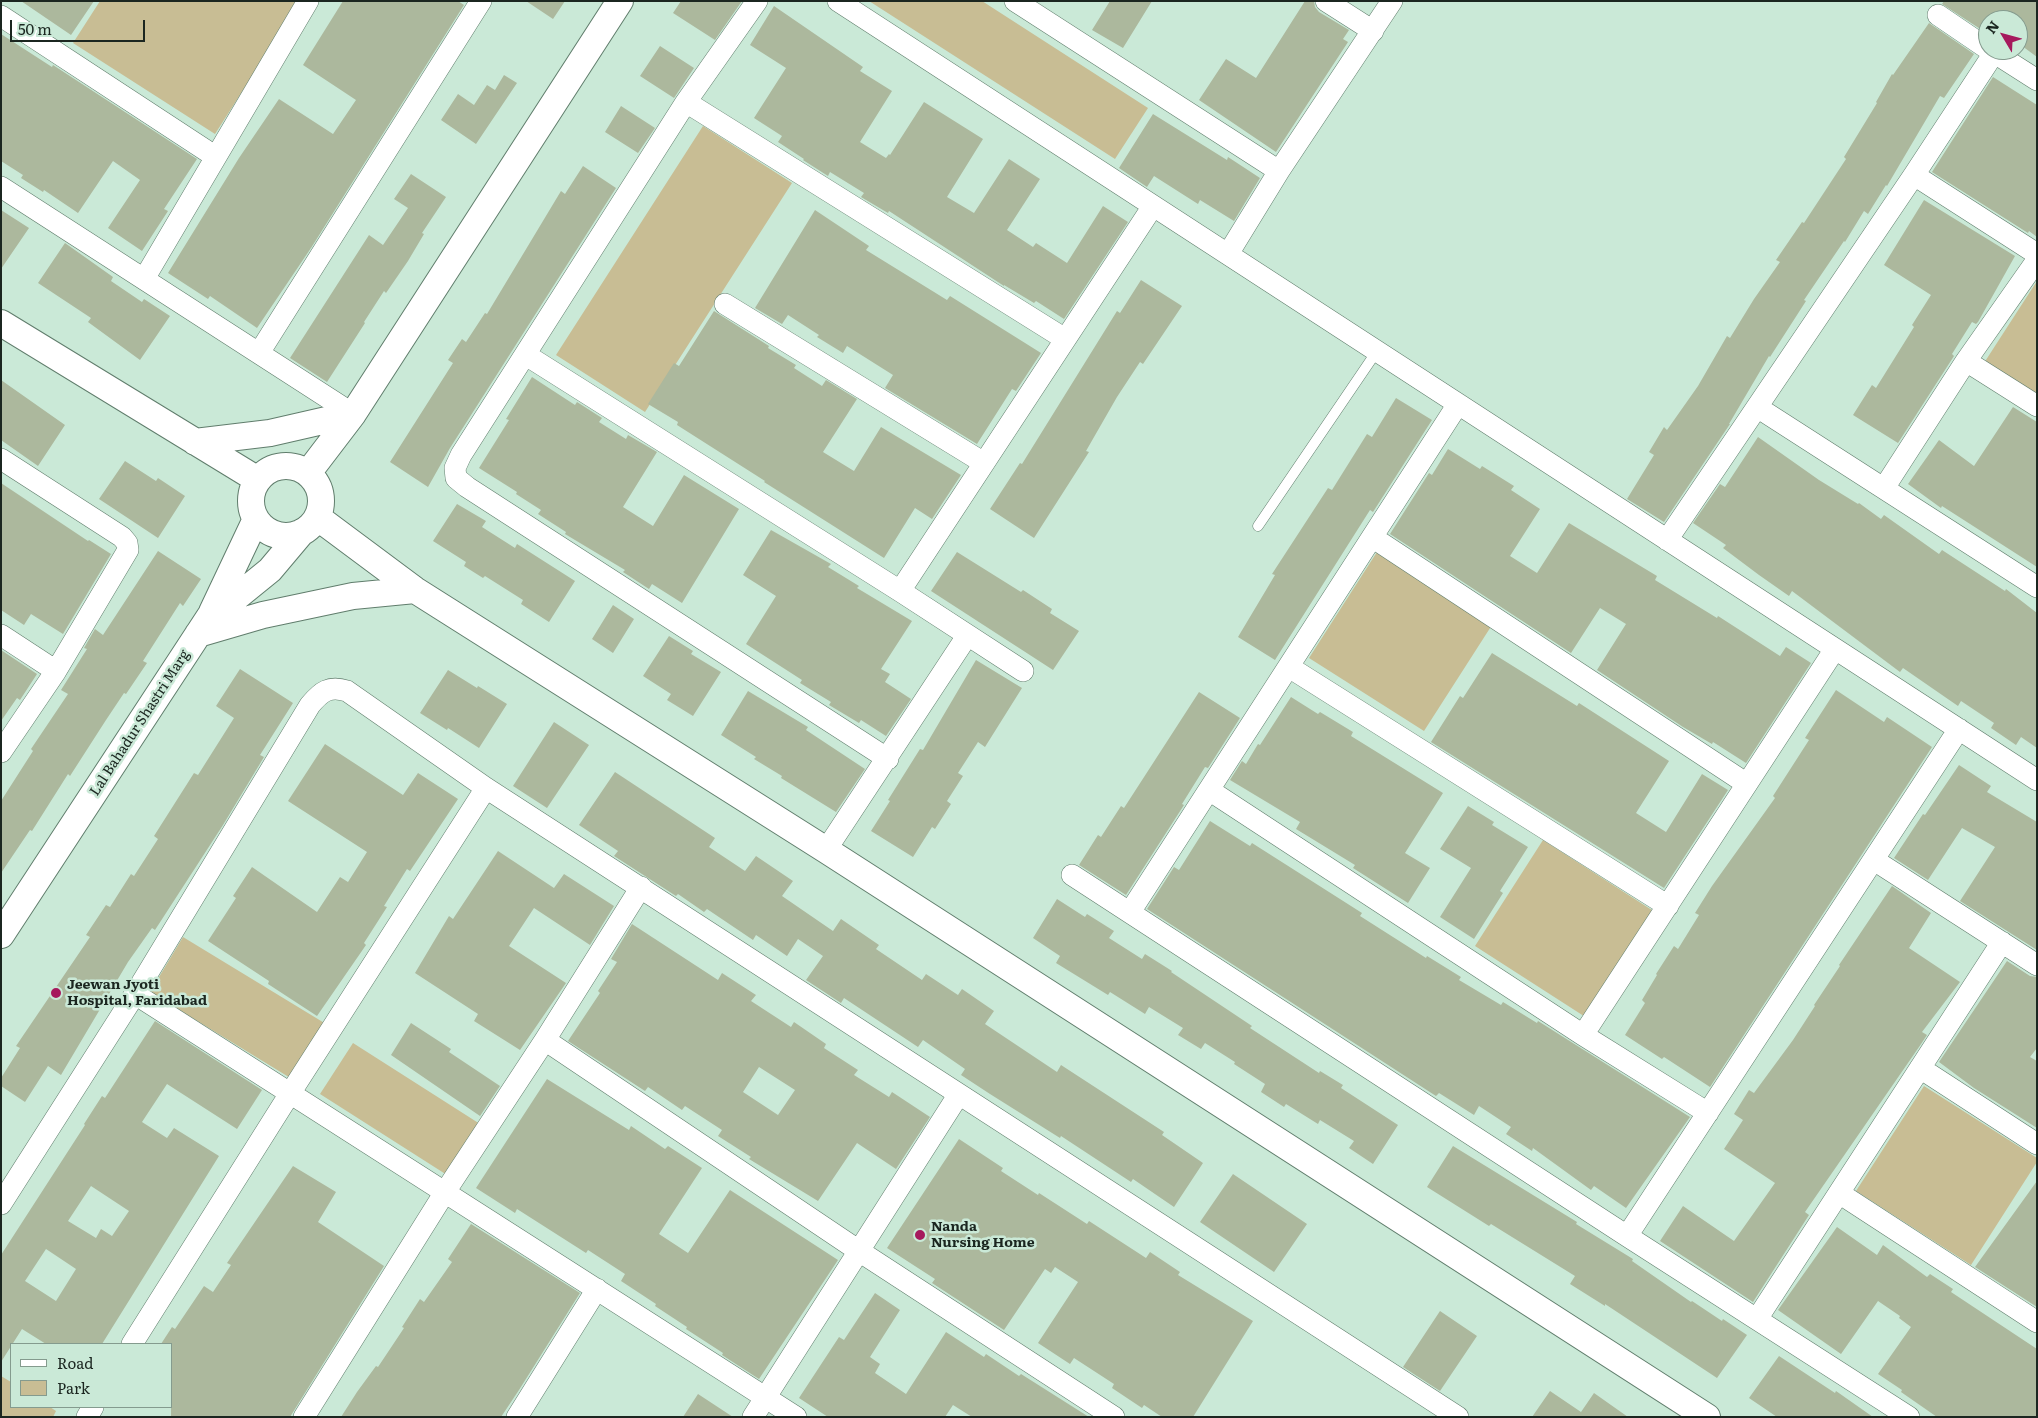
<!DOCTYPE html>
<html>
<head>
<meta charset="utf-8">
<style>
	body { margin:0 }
	#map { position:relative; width:2038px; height:1418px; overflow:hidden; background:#cae9d7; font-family:Literata,serif }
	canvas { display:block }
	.frame { position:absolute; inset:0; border:2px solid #1b2620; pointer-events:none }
	.legend { position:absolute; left:10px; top:1343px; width:162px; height:65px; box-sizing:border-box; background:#cae9d7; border:1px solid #849b8e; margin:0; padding:6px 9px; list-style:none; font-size:15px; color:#1b2620 }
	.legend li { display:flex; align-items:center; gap:10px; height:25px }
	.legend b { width:25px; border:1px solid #849b8e }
	.north { position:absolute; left:1978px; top:10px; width:50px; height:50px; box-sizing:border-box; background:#cae9d7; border:1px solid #849b8e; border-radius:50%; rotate:307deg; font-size:14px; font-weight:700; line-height:20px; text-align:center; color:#1b2620 }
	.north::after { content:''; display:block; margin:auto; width:18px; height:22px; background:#a6195d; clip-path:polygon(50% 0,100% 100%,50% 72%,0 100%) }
	.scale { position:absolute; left:10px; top:20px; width:135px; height:22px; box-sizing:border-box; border:2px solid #1b2620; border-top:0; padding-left:6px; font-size:15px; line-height:18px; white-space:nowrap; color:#1b2620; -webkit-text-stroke:4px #cae9d7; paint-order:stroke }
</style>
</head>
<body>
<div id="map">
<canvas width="2038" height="1418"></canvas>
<div class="frame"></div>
<ul class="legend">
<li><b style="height:6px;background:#fff"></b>Road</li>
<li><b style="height:14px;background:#c8bd94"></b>Park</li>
</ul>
<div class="north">N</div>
<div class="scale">50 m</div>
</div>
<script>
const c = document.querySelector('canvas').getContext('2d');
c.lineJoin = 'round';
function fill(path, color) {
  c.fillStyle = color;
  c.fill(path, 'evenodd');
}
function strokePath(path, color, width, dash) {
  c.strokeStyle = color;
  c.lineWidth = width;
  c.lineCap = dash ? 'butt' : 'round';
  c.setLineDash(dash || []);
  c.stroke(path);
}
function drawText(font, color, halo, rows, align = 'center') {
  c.font = font + ' Literata,serif';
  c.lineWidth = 5;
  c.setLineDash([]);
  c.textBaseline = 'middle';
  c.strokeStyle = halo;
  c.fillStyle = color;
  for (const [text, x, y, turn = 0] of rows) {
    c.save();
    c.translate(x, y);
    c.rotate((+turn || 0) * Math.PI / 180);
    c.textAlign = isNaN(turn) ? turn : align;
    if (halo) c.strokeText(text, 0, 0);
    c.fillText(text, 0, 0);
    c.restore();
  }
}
fill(new Path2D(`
	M100 1H300L215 134 73 43Z
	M869 1H982L1148 108 1115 159Z
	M703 126 792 183 645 412 556 355Z
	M2037 281V397L1984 363Z
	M1377 552 1492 625 1424 731 1309 658Z
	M1543 840 1658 914 1590 1020 1475 946Z
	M183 937 326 1024 292 1079 150 992Z
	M353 1043 480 1124 447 1175 320 1094Z
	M1924 1086 2037 1158V1162L1971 1265 1856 1191Z
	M1 1376 11 1382V1407H50L56 1411 53 1417H1Z`), '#c8bd94');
fill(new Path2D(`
	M21 1H94L71 35Z
	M343 1H458L464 5 311 248 257 328 210 296 208 299 168 273 239 158 279 99 333 134 356 100 303 65Z
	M526 1H565L553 19Z
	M681 1H742L715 40 673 13Z
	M1110 1H1152L1123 48 1092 30Z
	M1305 1H1314L1315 7 1319 12 1349 30 1343 39 1348 42 1276 152 1199 100 1226 59 1256 78Z
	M1944 1H2037V57L2018 43V20H1988V34L1942 4Z
	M774 6 863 67 860 71 892 91 860 142 886 158 889 154 890 155 924 102 983 139 947 197 974 213 1009 159 1040 179 1007 230 1033 247 1036 243 1067 263 1103 206 1128 222 1064 319 1036 301 1034 303 1004 285V286L889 211 888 213 861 197 864 193 830 172 828 176 803 160 804 159 778 142 782 136 754 118 786 68 750 45Z
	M1929 23 1974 54 1944 98 1940 96 1887 186 1886 185 1868 214 1864 211 1845 242 1844 241 1804 300 1806 301 1770 357 1769 356 1729 424H1730L1664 522 1627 499 1654 455 1649 452 1664 427 1667 430 1698 386 1727 336 1730 338 1754 299 1780 262 1776 260 1802 222 1804 223 1846 159 1844 157 1877 103 1876 102 1892 74 1893 75Z
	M1 34 52 67 53 65 197 159 164 209 168 211 142 251 108 228 140 180 113 161 78 213 44 190 43 192 21 178 23 175 1 161Z
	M660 46 694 68 674 98 640 76Z
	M504 75 517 83 476 144 441 120 458 94 474 105 487 85 495 90Z
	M1993 77 2037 105V237L2029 231 2028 233 1932 172Z
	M621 106 655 128 638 153 605 132Z
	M1153 114 1227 160 1228 157 1260 178 1234 221 1200 200 1198 204 1154 176 1147 187 1119 168Z
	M583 166 616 188 450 448 428 487 390 462 453 363 448 360 462 339 466 342 485 313 487 314 561 191 565 194Z
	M411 174 446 197 422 233 424 234 408 261 386 293 384 291 364 322 365 323 327 382 290 358 369 235 383 245 408 208 394 199Z
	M1924 200 2015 256 1978 322 1976 324 1972 322 1952 354 1954 356 1898 443 1853 415 1872 385 1876 388 1914 327 1912 325 1931 295 1884 265Z
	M1 210 29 228 1 269Z
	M815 210 869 246 866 250 947 300 950 296 1041 353 1016 391 1012 389 977 444 885 388 893 375 847 346 843 353 817 337 819 335 788 315 782 324 755 308Z
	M65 243 113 277 111 281 142 302 144 299 170 316 140 360 88 322 91 318 38 283Z
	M1141 280 1182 306 1143 364 1140 362 1117 397 1086 451 1089 452 1034 538 990 509 1020 463 1022 464 1117 311 1120 313Z
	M714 311 769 346 768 348 796 365 794 368 822 386 826 380 857 399 823 452 854 471 881 427 961 475 932 519 915 508 884 558 764 482 765 481 677 425 678 422 648 404 674 363 679 366Z
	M532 377 575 405 577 402 602 418 599 422 626 439 628 435 657 452 623 507 653 526 684 475 739 509 682 603 652 584 649 589 623 572 625 570 565 534 566 532 538 514 541 510 516 494 517 492 479 468 509 420 506 419Z
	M1 380 65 425 38 466 1 440Z
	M1396 398 1432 420 1373 512 1370 510 1275 660 1238 637 1275 575 1272 574 1328 488 1332 490 1367 434 1372 437Z
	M2013 407 2037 422V567L1942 506 1941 508 1908 484 1939 440 1974 466Z
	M1758 437 1819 480 1858 504 1859 503 1881 519 1884 515 1939 554 1942 550 2005 591 2006 589 2037 613V748L2021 737 2016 745 1991 728 1994 723 1961 701 1958 706 1903 668 1900 672 1792 591 1789 596 1759 575 1723 548 1726 545 1693 523 1720 484 1725 487Z
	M1448 449 1480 469 1482 466 1514 486 1511 490 1540 509 1510 556 1537 573 1569 523 1657 576 1655 580 1717 618 1718 616 1780 656 1786 647 1811 663 1746 763 1713 742 1712 744 1683 727 1597 670 1626 624 1600 608 1571 653 1390 534 1429 473 1432 475Z
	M125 461 156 481 158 478 185 496 158 538 99 499Z
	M1 483 88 541 89 540 111 554 63 634 31 614 24 625 1 610Z
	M457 504 486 521 482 527 515 548 517 544 575 581 549 622 521 604 523 600 485 576 483 578 464 566 466 562 433 541Z
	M771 530 831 564 828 567 859 586 857 588 912 621 881 669 890 674 885 682 911 699 886 736 861 720 859 723 829 705 831 702 800 683 802 680 746 644 776 596 743 575Z
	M158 551 201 579 183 606 180 603 143 661 147 663 126 694 124 693 106 720 70 776 68 774 32 831 30 830 1 873V801L33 751 31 749 68 694 61 690 87 649 84 648 95 629 103 635Z
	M957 552 1021 592 1023 590 1052 609 1050 613 1079 631 1053 670 931 591Z
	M613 605 634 619 613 653 592 639Z
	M669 636 693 651 691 654 721 672 693 716 667 700 671 694 643 676Z
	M1 650 37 674 20 700 17 698 1 721Z
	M1492 653 1577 706 1579 703 1669 761 1636 813 1666 832 1702 774 1728 790 1664 888 1431 742 1460 696 1463 698Z
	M976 660 1022 688 985 747 978 742 958 773 963 776 947 801 951 804 935 829 932 827 913 857 871 831 890 801 888 800 920 749 923 750Z
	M240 669 293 703 260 755 264 757 223 825 155 930 152 928 128 962 61 1075 48 1066 25 1102 1 1086V1078L20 1048 16 1046 90 937 86 935 106 905 110 907 131 874 134 876 158 839 154 836 194 773 198 775 234 718 216 706Z
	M448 670 477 688 478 686 507 704 479 748 448 728 447 730 420 713Z
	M1836 690 1884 722 1887 717 1932 747 1710 1087 1664 1057 1662 1059 1625 1035 1645 1003 1642 1000 1657 975 1656 974 1674 946 1678 949 1699 915 1695 913 1712 886 1775 798 1773 796 1809 740 1805 738Z
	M748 691 808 727 806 730 865 769 836 812 781 778 782 776 754 759 756 757 721 735Z
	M1199 692 1240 718 1208 768 1205 767 1182 804 1184 805 1126 895 1079 865 1098 835 1101 837 1121 806 1124 808Z
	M1291 697 1318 714 1320 712 1353 732 1351 736 1443 793 1405 853 1430 868 1408 903 1353 868 1355 865 1296 829 1300 822 1230 780 1242 761 1246 764 1258 744 1260 745Z
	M554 722 589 745 547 808 513 786Z
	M325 744 403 795 418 773 458 799 410 871 407 869 384 906 387 907 364 943 366 945 317 1016 268 984 269 981 208 941 236 898 233 896 252 867 317 912 340 877 348 882 367 852 288 801Z
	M1959 765 1991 786 1987 792 2037 822V950L1960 901 1995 847 1962 828 1928 880 1894 858 1923 814 1925 815Z
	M615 772 715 838 709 847 745 871 756 856 793 881 782 896 833 931 841 919 879 945 876 949 922 980 926 974 958 995 962 989 994 1011 985 1024 1057 1072 1061 1065 1164 1132 1162 1135 1203 1163 1174 1207 1133 1179 1131 1182 1061 1136 1060 1138 990 1094 961 1075 965 1069 923 1040 918 1047 844 998 841 1003 806 980 823 956 798 939 787 956 756 935 753 940 707 909 704 912 678 894 676 896 614 856 618 851 579 825Z
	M1468 806 1494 822 1492 825 1528 847 1500 891 1503 893 1474 939 1440 917 1471 868 1440 849Z
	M1210 821 1250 846 1252 843 1362 913 1360 916 1426 958 1427 956 1461 977 1459 980 1501 1005 1503 1002 1537 1023 1538 1021 1690 1117 1626 1208 1594 1186 1591 1190 1533 1148 1532 1151 1506 1134 1511 1127 1479 1106 1474 1115 1439 1093 1436 1096 1147 909 1174 867 1179 870Z
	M498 851 554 888 564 874 614 906 590 945 534 908 509 946 566 983 520 1050 474 1021 478 1014 415 973 449 916 453 919Z
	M1892 886 1931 913 1909 948 1960 982 1922 1032 1927 1035 1919 1047 1805 1212 1809 1215 1753 1302 1660 1241 1683 1206 1734 1241 1775 1183 1724 1149 1743 1120 1734 1114 1749 1090 1754 1093 1793 1040 1815 1006 1814 1005 1840 966 1839 965Z
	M1057 899 1085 917 1087 914 1114 931 1109 938 1142 959 1145 954 1172 971 1171 972 1252 1026 1250 1028 1319 1073 1320 1071 1343 1085 1341 1088 1398 1125 1373 1164 1349 1148 1354 1141 1320 1120 1318 1124 1286 1104 1284 1107 1261 1092 1265 1084 1234 1064 1235 1062 1205 1043 1201 1049 1178 1035 1183 1028 1149 1007 1145 1014 1110 992 1108 995 1056 963 1060 956 1033 938Z
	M632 924 718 980 722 973 756 995 751 1001 791 1027 794 1022 826 1044 824 1048 858 1070 854 1075 889 1097 892 1092 930 1117 896 1169 857 1143 818 1201 749 1159 751 1157 718 1136 722 1130 685 1106 682 1110 648 1087 645 1091 568 1041 600 993 598 991 617 962 611 959ZM759 1067 795 1090 778 1115 743 1092Z
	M2007 961 2030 976 2037 977V1048L2030 1057 2037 1061V1128L1974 1088 1939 1062Z
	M155 1021 262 1090 237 1129 167 1084 142 1122 167 1138 174 1128 219 1156 102 1344H46L22 1329 1 1362V1255L85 1125 84 1124 102 1096 105 1098ZM91 1186 129 1211 112 1236 101 1229 96 1238 68 1221ZM46 1249 76 1269 56 1301 25 1281Z
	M411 1023 451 1049 449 1052 500 1086 480 1116 391 1055Z
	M547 1079 629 1130 631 1126 665 1149 668 1146 702 1168 659 1234 688 1253 730 1190 838 1260 759 1379 722 1355 723 1353 686 1329 687 1327 655 1306 656 1304 621 1281 625 1274 588 1250 586 1253 517 1209 515 1213 476 1188Z
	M959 1139 1003 1168 1001 1171 1038 1195 1039 1193 1087 1224 1089 1221 1146 1258 1150 1252 1180 1272 1178 1275 1253 1321 1193 1417H1162L1144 1405 1142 1408 1112 1388 1114 1384 1074 1358 1070 1364 1038 1343 1078 1282 1055 1267 1051 1273 1045 1269 1004 1330 932 1283 935 1279 887 1248Z
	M1453 1146 1577 1222 1576 1224 1633 1259 1632 1261 1691 1302 1692 1301 1722 1321 1723 1319 1747 1335 1717 1378 1605 1304V1306L1570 1284 1575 1276 1491 1224 1489 1226 1427 1187Z
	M293 1166 336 1192 318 1222 384 1266 290 1417H171V1344H161L172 1327 175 1329 204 1286 213 1292 231 1265 227 1263Z
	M1233 1174 1307 1224 1274 1272 1200 1222Z
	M2037 1181V1307L1975 1267Z
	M471 1224 580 1293 519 1390 501 1417H341L357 1392 376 1366 378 1367 404 1328 402 1327 420 1299 424 1302 452 1262 448 1259Z
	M1837 1227 1877 1255 1883 1245 1927 1277 1930 1274 1953 1289 1951 1292 2037 1349V1417H1937L1901 1392 1902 1390 1878 1374 1911 1327 1899 1318 1900 1316 1878 1301 1841 1354 1778 1310Z
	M875 1293 900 1310 870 1357 880 1364 875 1373 906 1394 946 1332 984 1357 986 1354 1019 1376 1021 1374 1089 1417H972L953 1405 945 1417H828L799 1398 839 1337 844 1340Z
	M1440 1311 1477 1336 1440 1391 1403 1367Z
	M1779 1356 1835 1393 1836 1391 1873 1417H1777L1749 1398Z
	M1550 1391 1581 1412 1594 1393 1628 1417H1532Z
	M698 1394 733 1417H683Z`), '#acb89d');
const service = new Path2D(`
	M1258 526 1377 351`);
const minor = new Path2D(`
	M757 1 686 102 461 455 455 468 456 478 467 487 888 759
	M838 1 2037 780
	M1015 1 1279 171
	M1326 1 1373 31
	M1938 15 1988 49
	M1 16 216 157
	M1990 50 2037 80
	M686 102 1065 339
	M1914 175 2037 254
	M1 187 353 414
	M1228 254 1279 171 1392 1
	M144 279 308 1
	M725 304 984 463
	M259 353 481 1
	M526 355 900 591 1023 671
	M1966 361 2037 406
	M1757 407 2037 587
	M1 459 122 537 127 543 128 550 56 671 1 752
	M1884 488 1966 361 2037 260
	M1372 537 1747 784
	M1667 540 1914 175 1994 53
	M900 591 1153 206
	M1 635 56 671
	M1289 667 1668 906
	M1209 790 1583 1035 1708 1113
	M826 850 967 636
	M1874 860 2037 965
	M1072 875 1627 1236 1909 1417
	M1130 912 1458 404
	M135 994 796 1417
	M1583 1035 1835 649
	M545 1040 859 1251 1114 1417
	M1920 1068 2037 1144
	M1839 1193 2037 1322
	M1 1204 135 994 310 705C321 692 329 685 347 691L486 788 1458 1417
	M1627 1236 1959 729
	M1757 1319 2002 942
	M132 1344 282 1106 486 788
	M87 1417 93 1407
	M304 1417 445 1192 545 1040 641 887
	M517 1417 597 1289
	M753 1417 959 1094`);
const tertiary = new Path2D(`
	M1 323 258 480
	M195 442 270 433 353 414
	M251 501a35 35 0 1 1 70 0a35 35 0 1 1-70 0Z
	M308 473 353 414 620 1
	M317 517 415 590 826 850 1707 1417
	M212 612 256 519
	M198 634 263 615 353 596 415 590
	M1 935 212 613 238 596 270 570 302 532`);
strokePath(service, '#607d6c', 11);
strokePath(minor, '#607d6c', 22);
strokePath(tertiary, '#607d6c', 28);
strokePath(service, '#fff', 10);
strokePath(minor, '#fff', 21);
strokePath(tertiary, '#fff', 26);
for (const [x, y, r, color] of [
	[56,993,6,"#a6195d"],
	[920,1235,6,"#a6195d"]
]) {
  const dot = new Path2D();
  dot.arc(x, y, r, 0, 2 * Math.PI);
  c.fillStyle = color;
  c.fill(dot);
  strokePath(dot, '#cae9d7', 2);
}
drawText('14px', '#1b2620', '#cae9d7', [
	["Lal Bahadur Shastri Marg",140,723,-57]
]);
drawText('bold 14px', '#1b2620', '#cae9d7', [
	["Jeewan Jyoti",67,985],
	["Hospital, Faridabad",67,1001],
	["Nanda",931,1227],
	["Nursing Home",931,1243]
], 'left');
</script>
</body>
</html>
